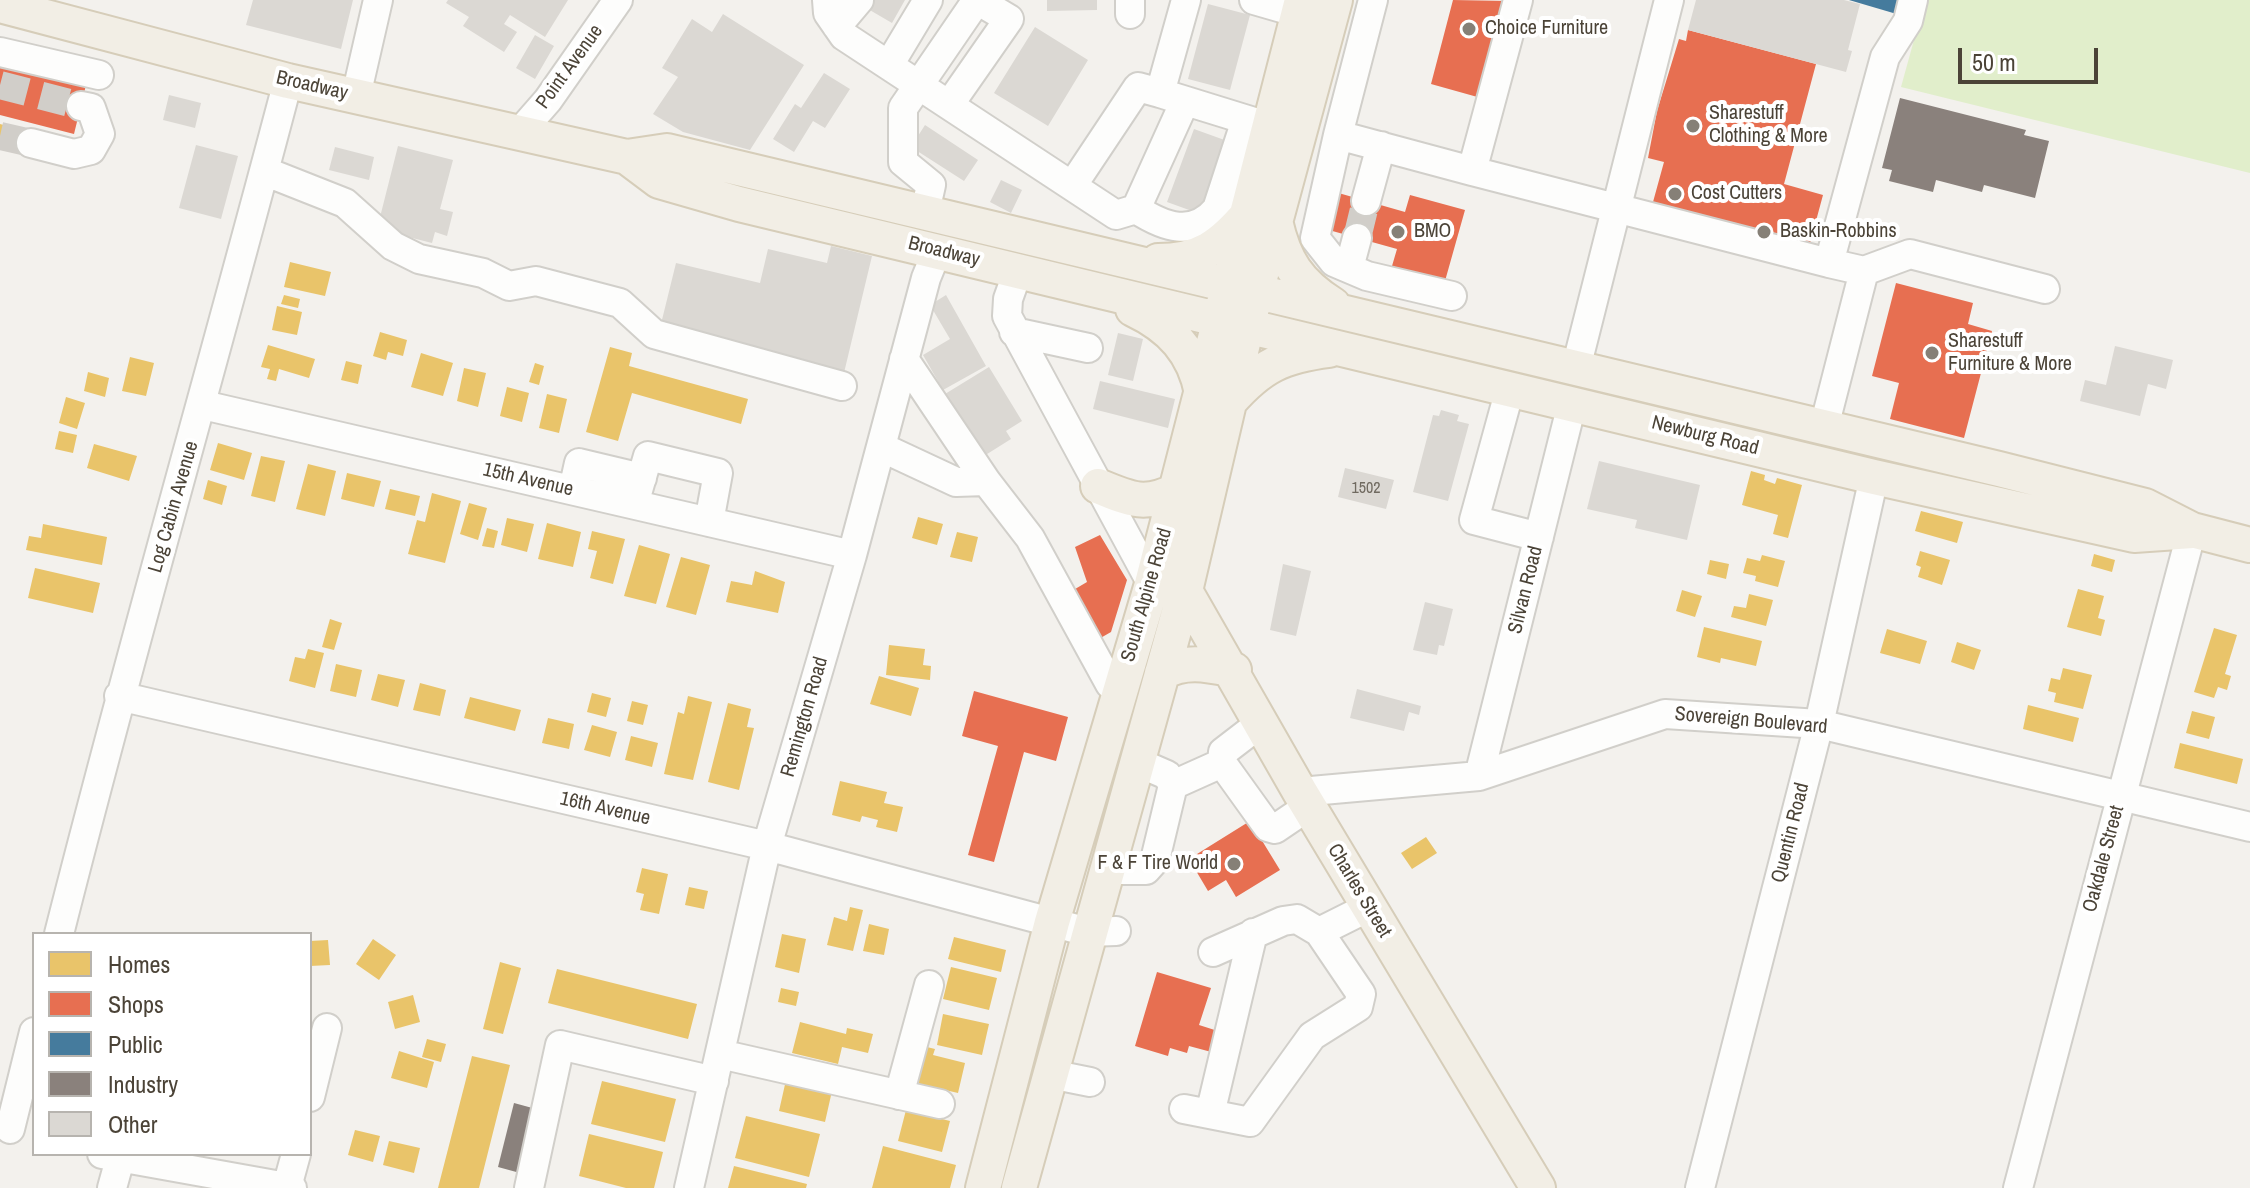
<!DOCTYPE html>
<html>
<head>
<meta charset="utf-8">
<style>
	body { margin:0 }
	#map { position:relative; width:2250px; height:1188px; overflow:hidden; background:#f3f1ed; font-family:"Archivo Narrow",sans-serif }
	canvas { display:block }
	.legend { position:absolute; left:32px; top:932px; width:280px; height:224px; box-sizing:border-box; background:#fff; border:2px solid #b7b4af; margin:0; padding:10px 14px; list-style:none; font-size:24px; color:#4b4337 }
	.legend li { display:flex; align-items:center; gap:16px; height:40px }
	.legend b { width:40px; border:2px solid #b7b4af }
	.scale { position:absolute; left:1958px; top:48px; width:140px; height:36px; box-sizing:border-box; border:4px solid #4b4337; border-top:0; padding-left:10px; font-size:24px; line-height:28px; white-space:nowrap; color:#4b4337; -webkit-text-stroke:6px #fff; paint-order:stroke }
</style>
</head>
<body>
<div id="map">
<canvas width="2250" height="1188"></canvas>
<ul class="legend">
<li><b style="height:22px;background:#e9c46a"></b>Homes</li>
<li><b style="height:22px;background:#e76f51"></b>Shops</li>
<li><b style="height:22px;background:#457b9d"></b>Public</li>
<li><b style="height:22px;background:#8a817c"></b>Industry</li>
<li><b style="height:22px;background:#dbd8d3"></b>Other</li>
</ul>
<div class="scale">50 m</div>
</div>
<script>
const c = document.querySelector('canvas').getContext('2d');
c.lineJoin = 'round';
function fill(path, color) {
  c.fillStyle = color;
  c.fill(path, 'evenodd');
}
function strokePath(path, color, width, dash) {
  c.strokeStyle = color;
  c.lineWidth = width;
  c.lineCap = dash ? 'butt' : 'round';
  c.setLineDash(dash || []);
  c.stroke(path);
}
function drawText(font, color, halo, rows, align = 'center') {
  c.font = font + ' "Archivo Narrow",sans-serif';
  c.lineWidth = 8;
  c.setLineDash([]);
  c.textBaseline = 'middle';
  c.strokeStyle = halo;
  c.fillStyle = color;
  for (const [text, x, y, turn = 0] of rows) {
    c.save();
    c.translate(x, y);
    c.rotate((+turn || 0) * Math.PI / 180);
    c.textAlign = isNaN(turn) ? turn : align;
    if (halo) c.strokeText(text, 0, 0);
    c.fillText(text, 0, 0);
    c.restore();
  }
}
fill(new Path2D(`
	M1925 0H2250V173L1901 87Z`), '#e1eecb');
fill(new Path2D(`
	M0 124 33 133 28 154 0 147Z
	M290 262 331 272 325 296 284 287Z
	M284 295 300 299 298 308 281 304Z
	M277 306 302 312 297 335 272 330Z
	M380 332 407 340 403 356 388 352 386 360 373 356Z
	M268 345 315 359 309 378 279 369 276 381 267 379 270 369 261 367Z
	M610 347 632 353 629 366 748 399 741 424 632 393 618 441 586 432Z
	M421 353 453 363 443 396 411 387Z
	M130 357 154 363 146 396 122 391Z
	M346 361 362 365 358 384 341 380Z
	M535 363 544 366 539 385 529 382Z
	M464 368 486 373 478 407 457 401Z
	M88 372 109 378 105 397 84 391Z
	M507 387 529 393 522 422 500 416Z
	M547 394 567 399 559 433 539 428Z
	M66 397 85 403 77 429 59 423Z
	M59 431 77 435 73 453 55 449Z
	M218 443 252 453 244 480 210 470Z
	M94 444 137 456 129 481 87 468Z
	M261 456 285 461 275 502 251 496Z
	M308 464 336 471 325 516 296 509Z
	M1751 471 1765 475 1764 480 1775 484 1777 478 1802 485 1788 538 1773 534 1778 515 1742 505Z
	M347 473 381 481 374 507 341 499Z
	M208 480 227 486 222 505 203 499Z
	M390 489 420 496 415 516 385 509Z
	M432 493 461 501 445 563 408 554 417 520 425 522Z
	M469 503 487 508 478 540 460 534Z
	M1921 511 1963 522 1957 543 1915 531Z
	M918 517 943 524 937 545 912 538Z
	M507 518 534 524 527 552 501 545Z
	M547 523 581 532 573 567 538 559Z
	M43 524 107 537 102 565 26 550 29 536 41 538Z
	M487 528 498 531 494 548 482 546Z
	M592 531 625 539 613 584 590 578 597 551 588 549Z
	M957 532 978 537 972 562 950 557Z
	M639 545 670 554 656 604 624 596Z
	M1920 551 1950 560 1942 585 1918 577 1921 567 1916 565Z
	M2094 554 2115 560 2112 572 2091 566Z
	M1762 555 1785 561 1778 587 1755 581 1756 576 1743 573 1747 558 1760 561Z
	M681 557 710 565 696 615 666 607Z
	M1710 560 1729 564 1726 579 1707 574Z
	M35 568 100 583 93 613 28 598Z
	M755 571 785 582 778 613 726 602 731 581 752 585Z
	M2078 589 2104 596 2098 618 2105 620 2101 636 2067 627Z
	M1682 590 1702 596 1695 617 1676 611Z
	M1749 594 1773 600 1766 626 1731 617 1734 606 1746 608Z
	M330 619 342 623 334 650 322 647Z
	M1704 627 1762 641 1756 666 1721 658 1720 663 1697 657Z
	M2214 628 2237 635 2225 674 2231 676 2227 690 2218 687 2214 698 2194 692Z
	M1887 629 1927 641 1920 664 1880 653Z
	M1957 642 1981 650 1974 670 1951 662Z
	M889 645 925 649 923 665 931 666 930 680 886 675Z
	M308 649 324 653 315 688 289 681 295 657 305 659Z
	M336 664 362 670 356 697 330 691Z
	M2063 668 2092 675 2083 709 2054 702 2056 693 2048 691 2051 678 2060 680Z
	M378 674 405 680 398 707 371 700Z
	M879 676 919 688 911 716 870 704Z
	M420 683 446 690 440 716 413 710Z
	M592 693 611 698 606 717 587 712Z
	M688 696 712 702 693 780 664 774 678 712 684 714Z
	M470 697 521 710 515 731 464 718Z
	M632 701 648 705 643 725 627 721Z
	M728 703 751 709 747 727 754 728 739 790 708 782Z
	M2028 705 2079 718 2073 742 2023 729Z
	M2192 711 2215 717 2209 739 2186 733Z
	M548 718 574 724 569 749 542 743Z
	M592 725 617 732 610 757 584 750Z
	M631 736 658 743 652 767 625 760Z
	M2180 743 2243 759 2237 784 2174 768Z
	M840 781 887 792 884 803 903 807 897 832 876 827 878 820 862 816 860 822 832 815Z
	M1426 837 1437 853 1412 869 1401 853Z
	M642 868 668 874 659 914 640 910 644 894 636 892Z
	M689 887 708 891 704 909 685 905Z
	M850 907 863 910 853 951 827 945 834 917 847 921Z
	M869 924 889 929 884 955 863 951Z
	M782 934 806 939 799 973 775 967Z
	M954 937 1006 950 1001 972 948 959Z
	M373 939 396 955 379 980 356 964Z
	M328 940 330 965 310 966V941Z
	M500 962 521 968 503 1034 483 1029Z
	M951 967 997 978 989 1010 943 999Z
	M557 969 697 1004 688 1039 548 1003Z
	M781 988 799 992 796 1006 778 1002Z
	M413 995 420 1022 395 1029 388 1002Z
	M943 1014 989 1024 982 1055 937 1045Z
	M800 1022 846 1034 847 1028 873 1034 868 1053 842 1047 838 1064 792 1053Z
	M427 1039 446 1044 441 1062 422 1057Z
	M923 1046 935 1049 933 1055 965 1063 958 1093 915 1083Z
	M399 1051 434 1062 427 1088 391 1078Z
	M472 1056 510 1065 479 1188H438Z
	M786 1080 832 1091 825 1122 779 1111Z
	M602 1081 676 1099 665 1142 591 1124Z
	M906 1110 950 1121 942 1152 898 1141Z
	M746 1116 820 1134 809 1177 735 1158Z
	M355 1130 380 1136 373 1162 348 1155Z
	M589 1134 663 1152 654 1188H626L579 1176Z
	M389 1141 420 1148 414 1173 383 1165Z
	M883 1146 956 1165 950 1188H872Z
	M734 1166 807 1184 806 1188H728Z`), '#e9c46a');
fill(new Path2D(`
	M1453 0 1507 1 1481 98 1431 84Z
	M1688 30 1816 64 1784 184 1823 195 1810 243 1653 202 1664 162 1648 158 1657 111 1679 39 1686 41Z
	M0 60 87 81 74 134 0 115Z
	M1328 190 1405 212 1410 195 1465 210 1445 281 1392 266 1397 249 1318 227Z
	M1896 283 1973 303 1968 324 1992 331 1964 438 1890 419 1899 383 1872 376Z
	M1100 535 1127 580 1111 632 1097 640 1070 592 1087 582 1075 547Z
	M974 691 1068 717 1056 761 1024 752 994 862 968 855 998 746 962 736Z
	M1250 821 1280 870 1236 897 1226 880 1208 891 1189 859Z
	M1157 972 1211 988 1199 1025 1221 1032 1215 1053 1189 1046 1187 1053 1170 1048 1168 1056 1135 1046Z`), '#e76f51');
fill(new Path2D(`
	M1849 0H1904L1900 15Z`), '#457b9d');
fill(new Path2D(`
	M1900 98 2026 130 2024 135 2049 141 2035 198 1984 185 1982 192 1936 180 1933 192 1889 181 1892 170 1882 168Z
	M514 1103 536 1109 520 1173 498 1167Z`), '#8a817c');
fill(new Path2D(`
	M253 0H353L341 49 246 25Z
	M448 0H568L545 37 510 15 504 24 517 32 504 52 463 26 469 17 446 3Z
	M873 0H905L892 23 868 9Z
	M1047 0H1097V10L1047 11Z
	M1696 0H1844L1860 4 1848 50 1852 51 1846 72 1688 30Z
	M1208 4 1250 15 1230 90 1188 79Z
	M723 14 804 65 750 150 683 132 653 114 678 77 662 68 692 19 712 32Z
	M1035 27 1088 60 1048 126 994 93Z
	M535 35 554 46 535 79 516 68Z
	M824 73 850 89 825 128 813 121 794 152 773 139 795 104 801 108Z
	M169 95 201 103 195 128 163 120Z
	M925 125 978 160 964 181 911 147Z
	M1194 129 1230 142 1203 215 1167 202Z
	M196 145 238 156 221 219 179 208Z
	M398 146 453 160 440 209 453 212 447 236 435 232 432 243 377 229Z
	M335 147 374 157 369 180 329 170Z
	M1001 180 1022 190 1011 213 990 202Z
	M831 246 872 256 843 377 659 332 676 263 760 283 768 249 827 263Z
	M946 295 986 366 943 390 923 355 950 339 930 305Z
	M1118 333 1143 339 1133 381 1108 375Z
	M2115 346 2173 360 2166 389 2148 384 2140 416 2080 401 2085 380 2106 385Z
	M989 367 1022 421 1006 431 1011 439 984 456 945 394Z
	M1100 381 1175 399 1168 428 1093 409Z
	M1441 410 1459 415 1457 421 1469 424 1448 501 1413 492 1433 415 1439 416Z
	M1599 461 1700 485 1687 540 1635 528 1637 520 1587 509Z
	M1345 468 1394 480 1386 509 1338 497Z
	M1283 564 1311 571 1296 636 1270 630Z
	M1425 602 1453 609 1444 646 1439 645 1437 655 1413 650Z
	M1357 689 1421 706 1419 715 1409 712 1404 731 1350 718Z`), '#dbd8d3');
strokePath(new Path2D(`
	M0 85 81 106
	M0 136 31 143
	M1357 238 1366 201`), '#d1cec9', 28, [28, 14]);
const minor = new Path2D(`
	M827 0 828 13 844 36 1116 215 1136 209 1185 101
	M1130 0V14
	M1186 0 1160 93 1270 127
	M1254 0 1299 13
	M1373 0 1338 135 1472 171
	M1518 0 1472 171 1829 263 1885 57 1908 21 1913 0
	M837 26 859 0
	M0 52 99 75
	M889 65 928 0
	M356 96 378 0
	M949 105 1009 19 977 0
	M520 132 548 100 618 0
	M1338 135 1315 238 1334 262 1367 276 1452 296
	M31 143 74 154 91 150 100 134 91 108 81 106
	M264 171 345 203 393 246 419 259 483 273 509 286 536 281 620 303 654 334 842 386
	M1072 186 1138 87 1160 93
	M1366 201 1381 146
	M1136 209C1164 227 1193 238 1217 209L1246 120
	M925 212 931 185 903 162V108L977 0
	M1829 263 1864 271 1910 254 2045 289
	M1349 268 1357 238
	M1018 271 1008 299 1007 316 1152 584
	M1014 332 1088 348
	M904 359 986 481 1030 538 1110 684
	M1576 368 1669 0
	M1510 389 1474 520 1539 537
	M203 405 852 555
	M1824 427 1864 271
	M881 447 956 482 986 481
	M573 490 579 463 642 478
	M634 504 648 456 718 473 709 522
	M119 696 767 846 1088 932 1116 931
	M1262 722 1223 752 1222 763 1268 827 1275 829 1309 806
	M1479 776 1572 404
	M1173 785 1222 763
	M1300 792 1479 776 1665 714 1819 724 2250 827
	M1107 870H1146L1155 860 1173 785 1167 775 1137 762
	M59 934C131 648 213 366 288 81
	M1213 952 1283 921 1297 919 1319 932 1369 907
	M720 1054 940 1104
	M1050 1074 1090 1082
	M899 1095 929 985
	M310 1097 327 1028
	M1184 1109 1250 1122 1312 1036 1358 1007 1361 994 1319 932
	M1210 1114 1253 933
	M10 1129 34 1032
	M102 1154 292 1188
	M287 1187 296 1154
	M112 1188 120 1159
	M529 1188 560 1045 714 1081
	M689 1188 767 846 852 555 926 278 937 251
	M1700 1188 1819 724 1874 477
	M2018 1188 2192 530`);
const major = new Path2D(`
	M0 5 288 81 627 157 667 151 1999 469 2145 506 2192 530 2250 545
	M627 157 659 181 739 204 1874 477 2134 535 2192 531
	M1275 221C1284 261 1298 283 1333 305
	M1158 261C1200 261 1221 246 1248 214
	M1133 309C1171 327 1194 352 1202 393
	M1230 401C1261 366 1282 356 1329 350
	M1098 486C1129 499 1145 507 1177 490
	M1185 591 1300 792 1538 1188
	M1162 673C1185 659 1209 665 1234 670
	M983 1188 1052 922 1152 584 1302 0
	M1019 1188 1185 591 1247 326 1335 0`);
strokePath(minor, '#d1cfca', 32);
strokePath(major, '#d6cdb9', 38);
strokePath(minor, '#fdfdfc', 28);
strokePath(major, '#f2eee5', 34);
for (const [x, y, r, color] of [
	[1469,29,8,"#868077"],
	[1693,126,8,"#868077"],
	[1675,194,8,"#868077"],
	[1398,232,8,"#868077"],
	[1764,232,8,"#868077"],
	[1932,353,8,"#868077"],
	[1234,864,8,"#868077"]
]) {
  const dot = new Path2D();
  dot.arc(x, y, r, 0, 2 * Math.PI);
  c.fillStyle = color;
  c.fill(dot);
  strokePath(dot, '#fff', 3);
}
drawText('16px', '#706a60', null, [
	["1502",1366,489]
]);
drawText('20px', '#4b4337', '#fff', [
	["Choice Furniture",1485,29],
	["Sharestuff",1709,114],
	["Clothing & More",1709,137],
	["Cost Cutters",1691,194],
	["BMO",1414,232],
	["Baskin-Robbins",1780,232],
	["Sharestuff",1948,342],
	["Furniture & More",1948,365],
	["F & F Tire World",1218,864,"right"]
], 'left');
drawText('20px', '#4b4337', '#fff', [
	["Point Avenue",570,67,-54],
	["Broadway",312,86,13],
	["Broadway",944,252,14],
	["Newburg Road",1705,436,14],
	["15th Avenue",528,480,13],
	["Log Cabin Avenue",174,507,-74],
	["Silvan Road",1526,590,-76],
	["South Alpine Road",1147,595,-74],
	["Remington Road",805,717,-74],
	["Sovereign Boulevard",1751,721,5],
	["16th Avenue",605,809,13],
	["Quentin Road",1791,833,-76],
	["Oakdale Street",2104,859,-75],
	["Charles Street",1359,891,59]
]);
</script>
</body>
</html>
